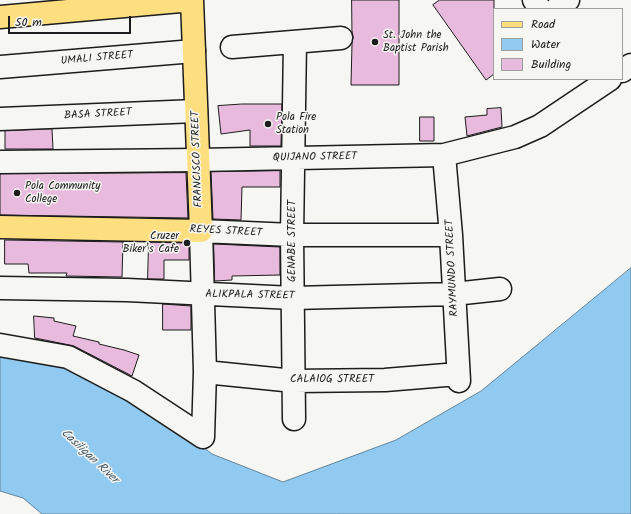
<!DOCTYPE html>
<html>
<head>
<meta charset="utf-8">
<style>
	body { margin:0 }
	#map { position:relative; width:631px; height:514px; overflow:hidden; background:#f6f6f2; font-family:Kalam,sans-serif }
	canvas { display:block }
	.legend { position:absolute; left:493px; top:8px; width:130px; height:72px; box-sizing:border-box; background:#f6f6f2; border:1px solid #9f9f9c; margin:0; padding:5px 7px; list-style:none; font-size:12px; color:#1c1c1c }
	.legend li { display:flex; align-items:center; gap:8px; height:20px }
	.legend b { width:20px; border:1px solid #9f9f9c }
	.scale { position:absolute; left:8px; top:16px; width:123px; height:18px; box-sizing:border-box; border:2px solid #1c1c1c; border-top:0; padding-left:5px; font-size:12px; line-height:14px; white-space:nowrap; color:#1c1c1c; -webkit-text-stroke:3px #f6f6f2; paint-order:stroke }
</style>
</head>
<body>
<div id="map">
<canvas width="631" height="514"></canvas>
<ul class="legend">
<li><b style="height:5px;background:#fedf80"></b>Road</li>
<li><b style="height:11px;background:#90caf0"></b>Water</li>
<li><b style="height:11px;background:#e8badd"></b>Building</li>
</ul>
<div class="scale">50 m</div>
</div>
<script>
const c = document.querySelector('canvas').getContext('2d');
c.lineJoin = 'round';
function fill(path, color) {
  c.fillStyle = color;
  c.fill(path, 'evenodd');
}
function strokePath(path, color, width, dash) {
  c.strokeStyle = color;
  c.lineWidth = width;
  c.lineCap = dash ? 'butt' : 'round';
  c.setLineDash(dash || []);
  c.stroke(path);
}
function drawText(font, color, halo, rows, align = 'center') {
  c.font = font + ' Kalam,sans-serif';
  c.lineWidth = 3;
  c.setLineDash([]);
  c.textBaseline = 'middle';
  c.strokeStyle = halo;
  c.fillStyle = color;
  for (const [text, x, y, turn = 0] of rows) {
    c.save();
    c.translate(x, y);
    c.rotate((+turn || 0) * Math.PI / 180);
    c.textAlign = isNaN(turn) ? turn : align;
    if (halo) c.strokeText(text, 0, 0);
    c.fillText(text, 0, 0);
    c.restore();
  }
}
const water = new Path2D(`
	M631 268V514H42L23 498 0 491V354L54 364 110 388 168 419 212 454 283 482 396 440 481 391Z`);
fill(water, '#90caf0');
strokePath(water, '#62849b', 1);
const building = new Path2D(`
	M352 0H399V85H351L352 44 353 37 352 31Z
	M440 0H494V74L486 80 433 5Z
	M242 104H282L281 146H250V130L221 134 218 106Z
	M501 108 502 127 467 136 465 117 487 115V109Z
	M420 117H434V141H420Z
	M52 129 53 149H5V131Z
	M280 171V187H242L241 220 213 219 211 172Z
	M186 173 188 218 0 215V174Z
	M5 240 123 242 122 277 66 276 67 273H29L28 264H5Z
	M149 242 189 243V260H164V279H148Z
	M214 244 280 247V275L232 276V280L215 281Z
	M163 304 191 306V330H163Z
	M34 316 54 318V321L76 326 73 336 99 342V344L124 350 139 355 132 376 74 346 35 338Z`);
fill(building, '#e8badd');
strokePath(building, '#1c1c1c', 1);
const minor = new Path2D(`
	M534 0 540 9
	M556 9 568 0
	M232 47 341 38
	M0 67 194 51
	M622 71 631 65
	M0 119 196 111
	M444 155 451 235 459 381
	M0 162 199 160 444 155 515 137 540 126 610 79
	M0 288 127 290 293 298 454 294 500 289
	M0 345 68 357 133 391 203 437
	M205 372 294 381 385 380 458 374
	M294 419 292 235 295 42
	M203 437 205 372 201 231 292 235H451`);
const major = new Path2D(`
	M0 17 192 0
	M0 227 201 231 192 0`);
strokePath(minor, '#1c1c1c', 25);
strokePath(major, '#1c1c1c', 25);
strokePath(minor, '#f6f6f2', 22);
strokePath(major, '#fedf80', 22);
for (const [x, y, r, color] of [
	[375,42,4,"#1c1c1c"],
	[268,124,4,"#1c1c1c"],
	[17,193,4,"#1c1c1c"],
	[187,243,4,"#1c1c1c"]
]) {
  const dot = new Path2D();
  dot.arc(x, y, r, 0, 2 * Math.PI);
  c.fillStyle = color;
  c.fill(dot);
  strokePath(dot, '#f6f6f2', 1.5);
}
drawText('11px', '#1c1c1c', '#f6f6f2', [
	["St. John the",383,36],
	["Baptist Parish",383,49],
	["Pola Fire",276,118],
	["Station",276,131],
	["Pola Community",25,187],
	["College",25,200],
	["Cruzer",179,237,"right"],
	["Biker’s Cafe",179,250,"right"]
], 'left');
drawText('11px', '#1c1c1c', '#f6f6f2', [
	["UMALI STREET",97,59,-5],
	["BASA STREET",98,115,-3],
	["QUIJANO STREET",315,158,-1],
	["FRANCISCO STREET",198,159,-92],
	["REYES STREET",226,232,3],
	["GENABE STREET",293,241,-90],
	["RAYMUNDO STREET",453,268,-93],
	["ALIKPALA STREET",250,296,1],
	["CALAIOG STREET",332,380]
]);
drawText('italic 12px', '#455966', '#f6f6f2', [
	["Casiligan River",89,457,43]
]);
</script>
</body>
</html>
